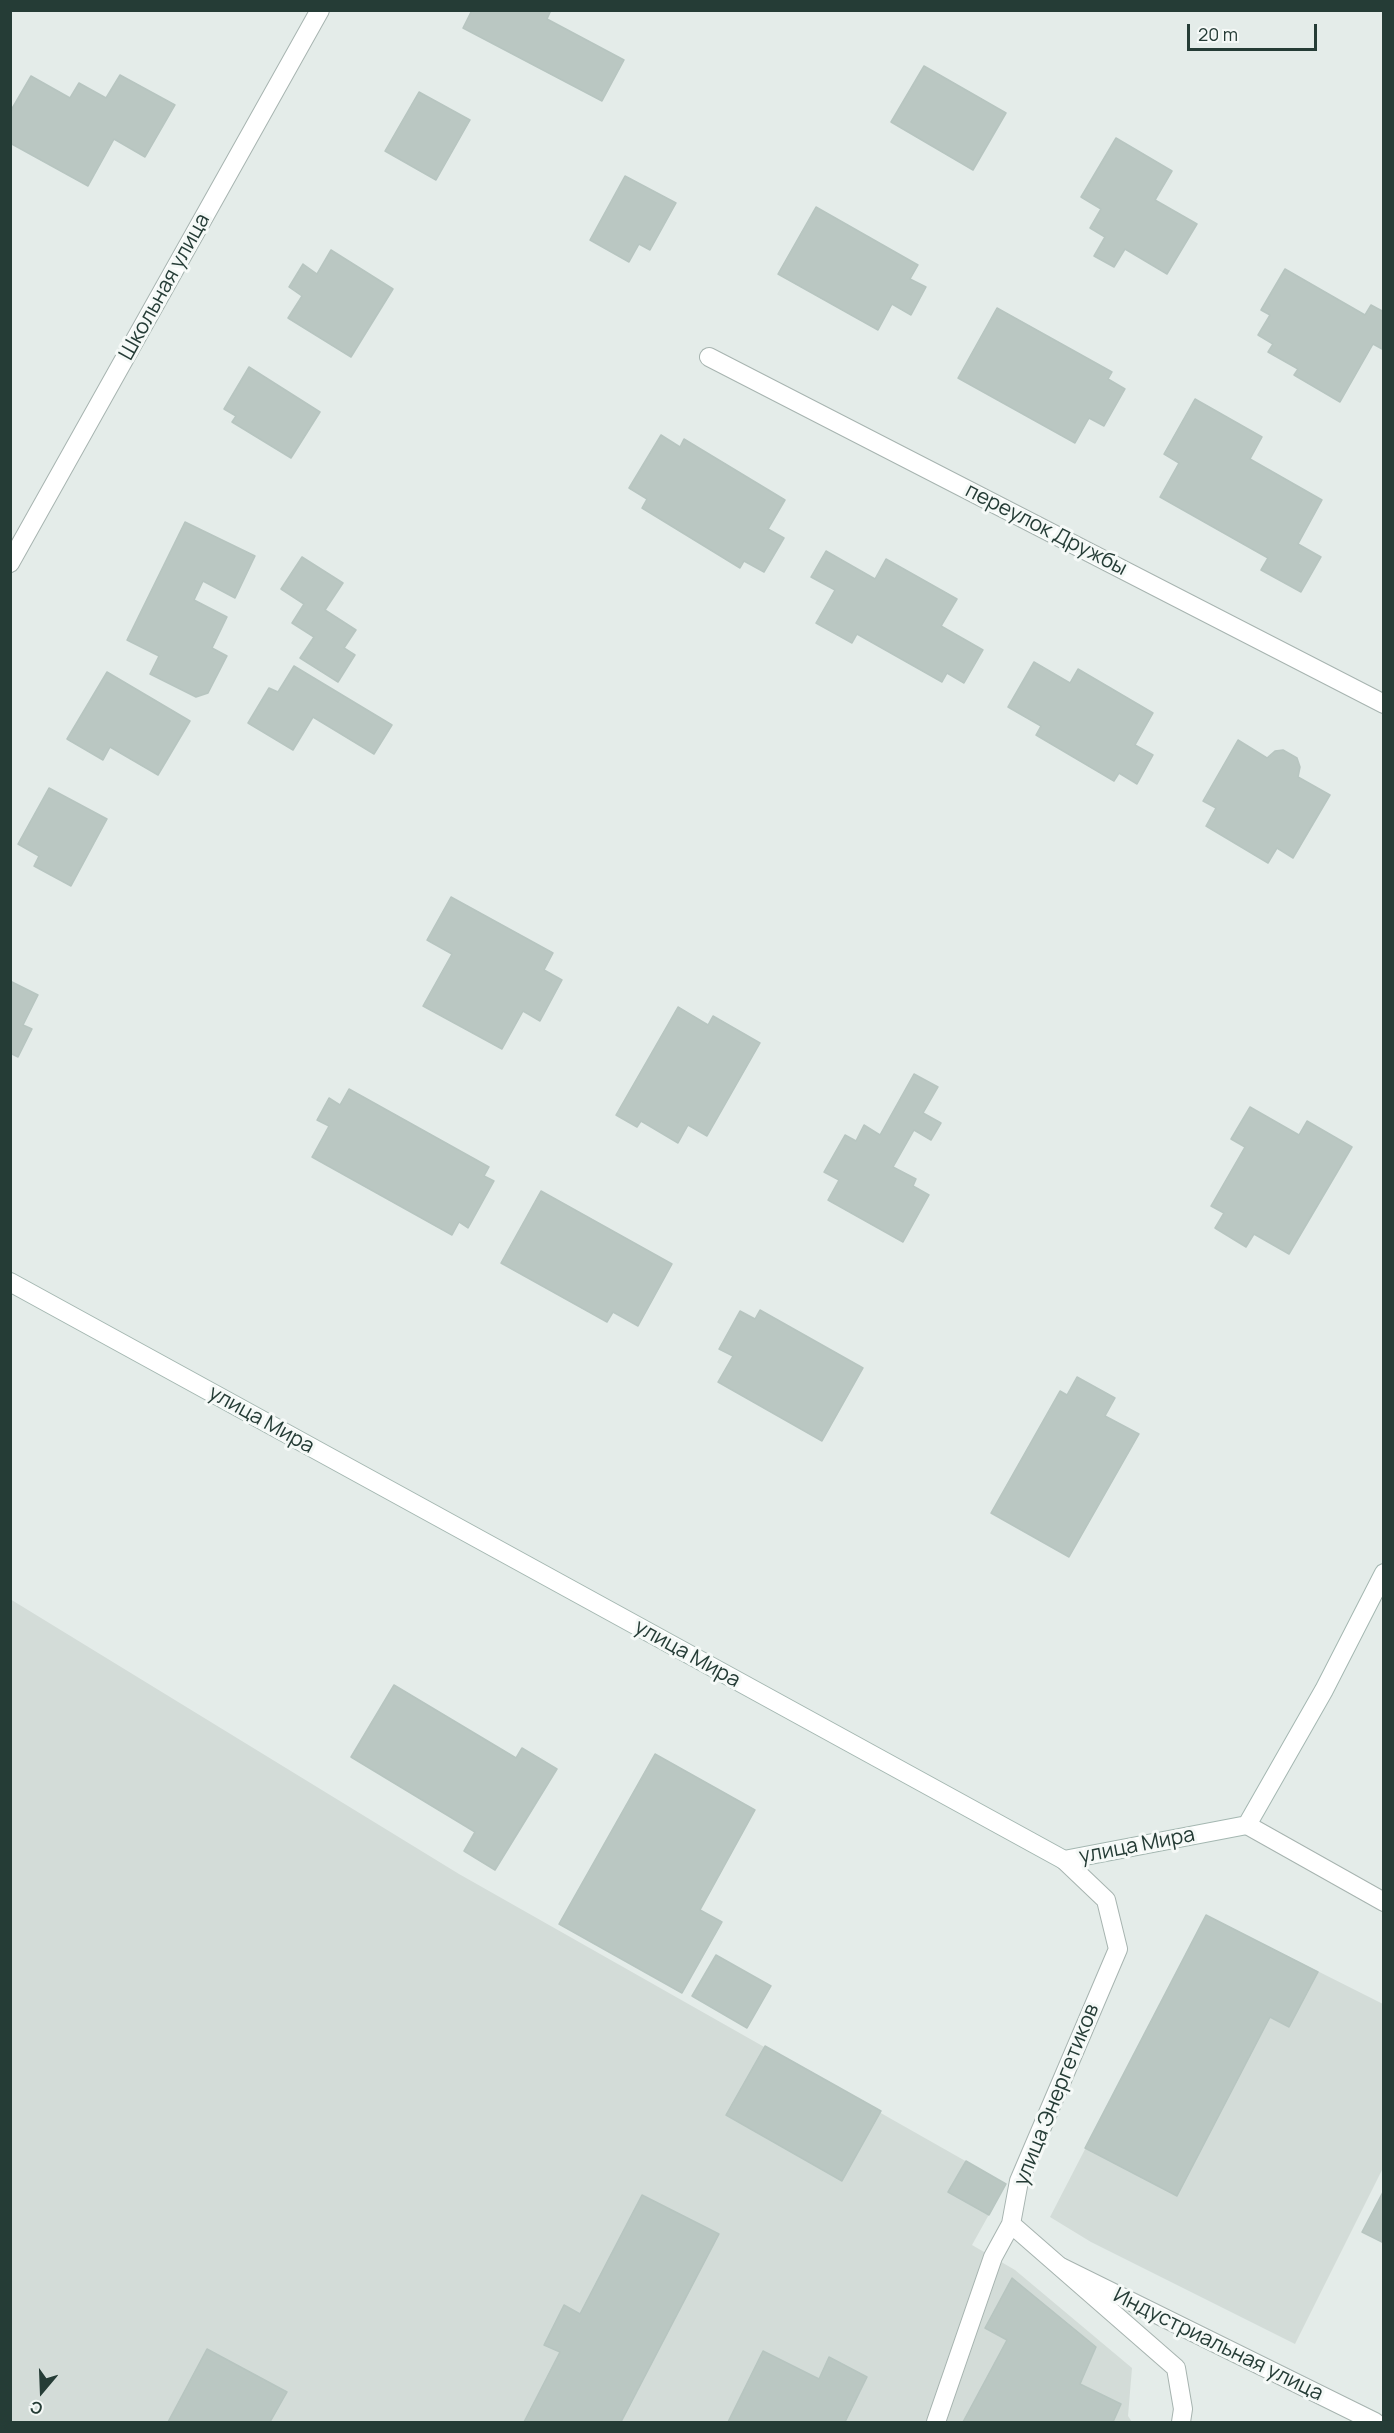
<!DOCTYPE html>
<html>
<head>
<meta charset="utf-8">
<style>
	body { margin:0 }
	#map { position:relative; width:1394px; height:2433px; overflow:hidden; background:#e4ece9; font-family:Manrope,sans-serif }
	canvas { display:block }
	.frame { position:absolute; inset:0; border:12px solid #253c36; pointer-events:none }
	.north { position:absolute; left:12px; top:2361px; width:60px; height:60px; -webkit-text-stroke:4px #f5f9f7; paint-order:stroke; rotate:199deg; font-size:16px; font-weight:700; line-height:24px; text-align:center; color:#253c36 }
	.north::after { content:''; display:block; margin:auto; width:21px; height:27px; background:#253c36; clip-path:polygon(50% 0,100% 100%,50% 72%,0 100%) }
	.scale { position:absolute; left:1187px; top:24px; width:130px; height:27px; box-sizing:border-box; border:3px solid #253c36; border-top:0; padding-left:8px; font-size:18px; line-height:21px; white-space:nowrap; color:#253c36; -webkit-text-stroke:4px #f5f9f7; paint-order:stroke }
</style>
</head>
<body>
<div id="map">
<canvas width="1394" height="2433"></canvas>
<div class="frame"></div>
<div class="north">С</div>
<div class="scale">20 m</div>
</div>
<script>
const c = document.querySelector('canvas').getContext('2d');
c.lineJoin = 'round';
function fill(path, color) {
  c.fillStyle = color;
  c.fill(path, 'evenodd');
}
function strokePath(path, color, width, dash) {
  c.strokeStyle = color;
  c.lineWidth = width;
  c.lineCap = dash ? 'butt' : 'round';
  c.setLineDash(dash || []);
  c.stroke(path);
}
function drawText(font, color, halo, rows, align = 'center') {
  c.font = font + ' Manrope,sans-serif';
  c.lineWidth = 6;
  c.setLineDash([]);
  c.textBaseline = 'middle';
  c.strokeStyle = halo;
  c.fillStyle = color;
  for (const [text, x, y, turn = 0] of rows) {
    c.save();
    c.translate(x, y);
    c.rotate((+turn || 0) * Math.PI / 180);
    c.textAlign = isNaN(turn) ? turn : align;
    if (halo) c.strokeText(text, 0, 0);
    c.fillText(text, 0, 0);
    c.restore();
  }
}
fill(new Path2D(`
	M10 1599 459 1874 1006 2184 972 2245 1015 2270 1132 2368 1128 2416 1132 2422H11Z
	M1206 1915 1383 2004V2168L1295 2344 1091 2242 1050 2217Z`), '#d3dcd8');
const building = new Path2D(`
	M472 10H551L547 19 624 60 602 101 463 28Z
	M924 66 1006 113 973 170 891 122Z
	M120 75 175 105 145 157 114 139 88 186 10 143V112L31 76 70 98 79 83 106 98Z
	M419 92 470 120 436 180 385 151Z
	M1116 138 1172 171 1155 200 1197 224 1167 274 1125 249 1114 267 1094 256 1105 237 1090 228 1101 209 1081 197Z
	M625 176 676 203 650 250 639 244 629 262 590 240Z
	M816 207 918 265 910 279 926 287 911 315 892 304 878 330 778 274Z
	M331 250 393 289 351 357 288 318 302 296 289 287 303 264 317 274Z
	M1285 269 1365 315 1371 305 1384 312V350L1373 344 1340 402 1294 375 1298 369 1268 352 1273 344 1258 335 1270 315 1261 310Z
	M997 308 1112 372 1108 379 1125 389 1104 426 1089 418 1075 443 958 378Z
	M249 367 320 412 291 458 232 422 236 416 224 409Z
	M1195 399 1262 437 1250 459 1322 500 1298 544 1321 557 1301 592 1261 570 1268 558 1160 497 1179 463 1164 454Z
	M661 435 680 447 684 439 785 500 768 529 784 538 764 572 744 561 740 568 642 508 647 499 629 488Z
	M185 522 255 556 235 598 203 581 194 600 227 617 212 648 227 656 208 693 196 697 150 674 159 656 127 640Z
	M826 551 875 579 886 559 957 599 941 626 983 650 964 683 947 673 942 682 857 634 852 643 816 623 835 590 811 577Z
	M302 557 343 583 325 610 356 630 344 648 355 655 338 682 300 658 314 637 292 623 304 604 281 589Z
	M1034 662 1070 683 1078 669 1153 713 1135 745 1153 755 1137 784 1119 773 1114 781 1036 735 1041 726 1008 707Z
	M294 666 392 725 374 754 313 717 293 750 248 723 269 688 278 692Z
	M107 672 190 721 158 775 110 747 103 760 67 739Z
	M1238 740 1267 758 1275 751 1283 750 1297 758 1300 767 1298 777 1330 795 1293 858 1277 848 1268 863 1206 826 1216 808 1203 801Z
	M49 788 107 819 71 886 34 866 39 856 18 844Z
	M451 897 553 953 544 970 562 980 540 1021 523 1011 502 1049 423 1006 452 954 427 940Z
	M10 981 38 995 23 1025 32 1029 18 1057 10 1053Z
	M678 1007 708 1025 713 1016 760 1043 707 1136 688 1125 678 1143 641 1121 637 1127 616 1115Z
	M914 1074 938 1087 923 1113 941 1123 931 1140 914 1130 893 1167 916 1179 913 1186 929 1195 903 1242 828 1200 839 1180 824 1172 845 1135 856 1141 864 1125 880 1135Z
	M349 1089 489 1167 484 1176 494 1181 468 1228 459 1222 452 1235 312 1157 329 1126 317 1120 329 1098 340 1105Z
	M1250 1107 1299 1135 1307 1121 1352 1147 1289 1254 1254 1234 1246 1247 1215 1228 1224 1213 1211 1206 1245 1147 1231 1139Z
	M541 1191 672 1264 638 1326 613 1312 607 1322 501 1263Z
	M760 1310 863 1368 822 1441 718 1382 733 1356 719 1349 740 1311 755 1319Z
	M1077 1377 1115 1398 1105 1416 1139 1434 1069 1557 991 1513 1060 1391 1067 1395Z
	M394 1685 516 1758 522 1748 557 1769 495 1870 464 1851 475 1832 351 1757Z
	M655 1754 755 1810 700 1910 722 1922 682 1993 559 1924Z
	M1206 1915 1318 1972 1289 2027 1270 2017 1177 2196 1085 2148Z
	M716 1955 771 1986 747 2028 692 1996Z
	M765 2046 881 2111 842 2181 726 2115Z
	M966 2161 1006 2184 989 2215 948 2192Z
	M1384 2190V2243L1362 2232Z
	M642 2195 719 2234 621 2422H524L560 2352 544 2345 564 2305 580 2314Z
	M1012 2278 1096 2347 1080 2384 1121 2404 1113 2422H963L1007 2340 985 2328Z
	M207 2349 287 2392 270 2422H168Z
	M763 2351 819 2379 829 2357 867 2377 845 2422H728Z`);
fill(building, '#bac7c2');
strokePath(building, '#b7c5c0', 1.5);
const lane = new Path2D(`
	M1064 1860 1106 1900 1118 1949 1019 2181 1011 2224 1176 2368 1183 2409 1181 2422
	M936 2422 993 2257 1011 2224`);
const street = new Path2D(`
	M709 357 1384 704
	M10 563 320 10
	M1247 1825 1384 1902
	M1061 2267 1375 2422`);
const secondary = new Path2D(`
	M10 1282 1064 1860 1247 1825 1324 1690 1384 1573`);
strokePath(lane, '#a7b4b0', 20);
strokePath(street, '#a7b4b0', 20);
strokePath(secondary, '#a4b7b1', 20);
strokePath(lane, '#fff', 18);
strokePath(street, '#fff', 18);
strokePath(secondary, '#fff', 18);
drawText('21px', '#253c36', '#f5f9f7', [
	["Школьная улица",165,287,-61],
	["переулок Дружбы",1046,530,27],
	["улица Мира",261,1420,29],
	["улица Мира",687,1654,29],
	["улица Мира",1137,1846,-11],
	["улица Энергетиков",1057,2095,-68],
	["Индустриальная улица",1218,2345,26]
]);
</script>
</body>
</html>
